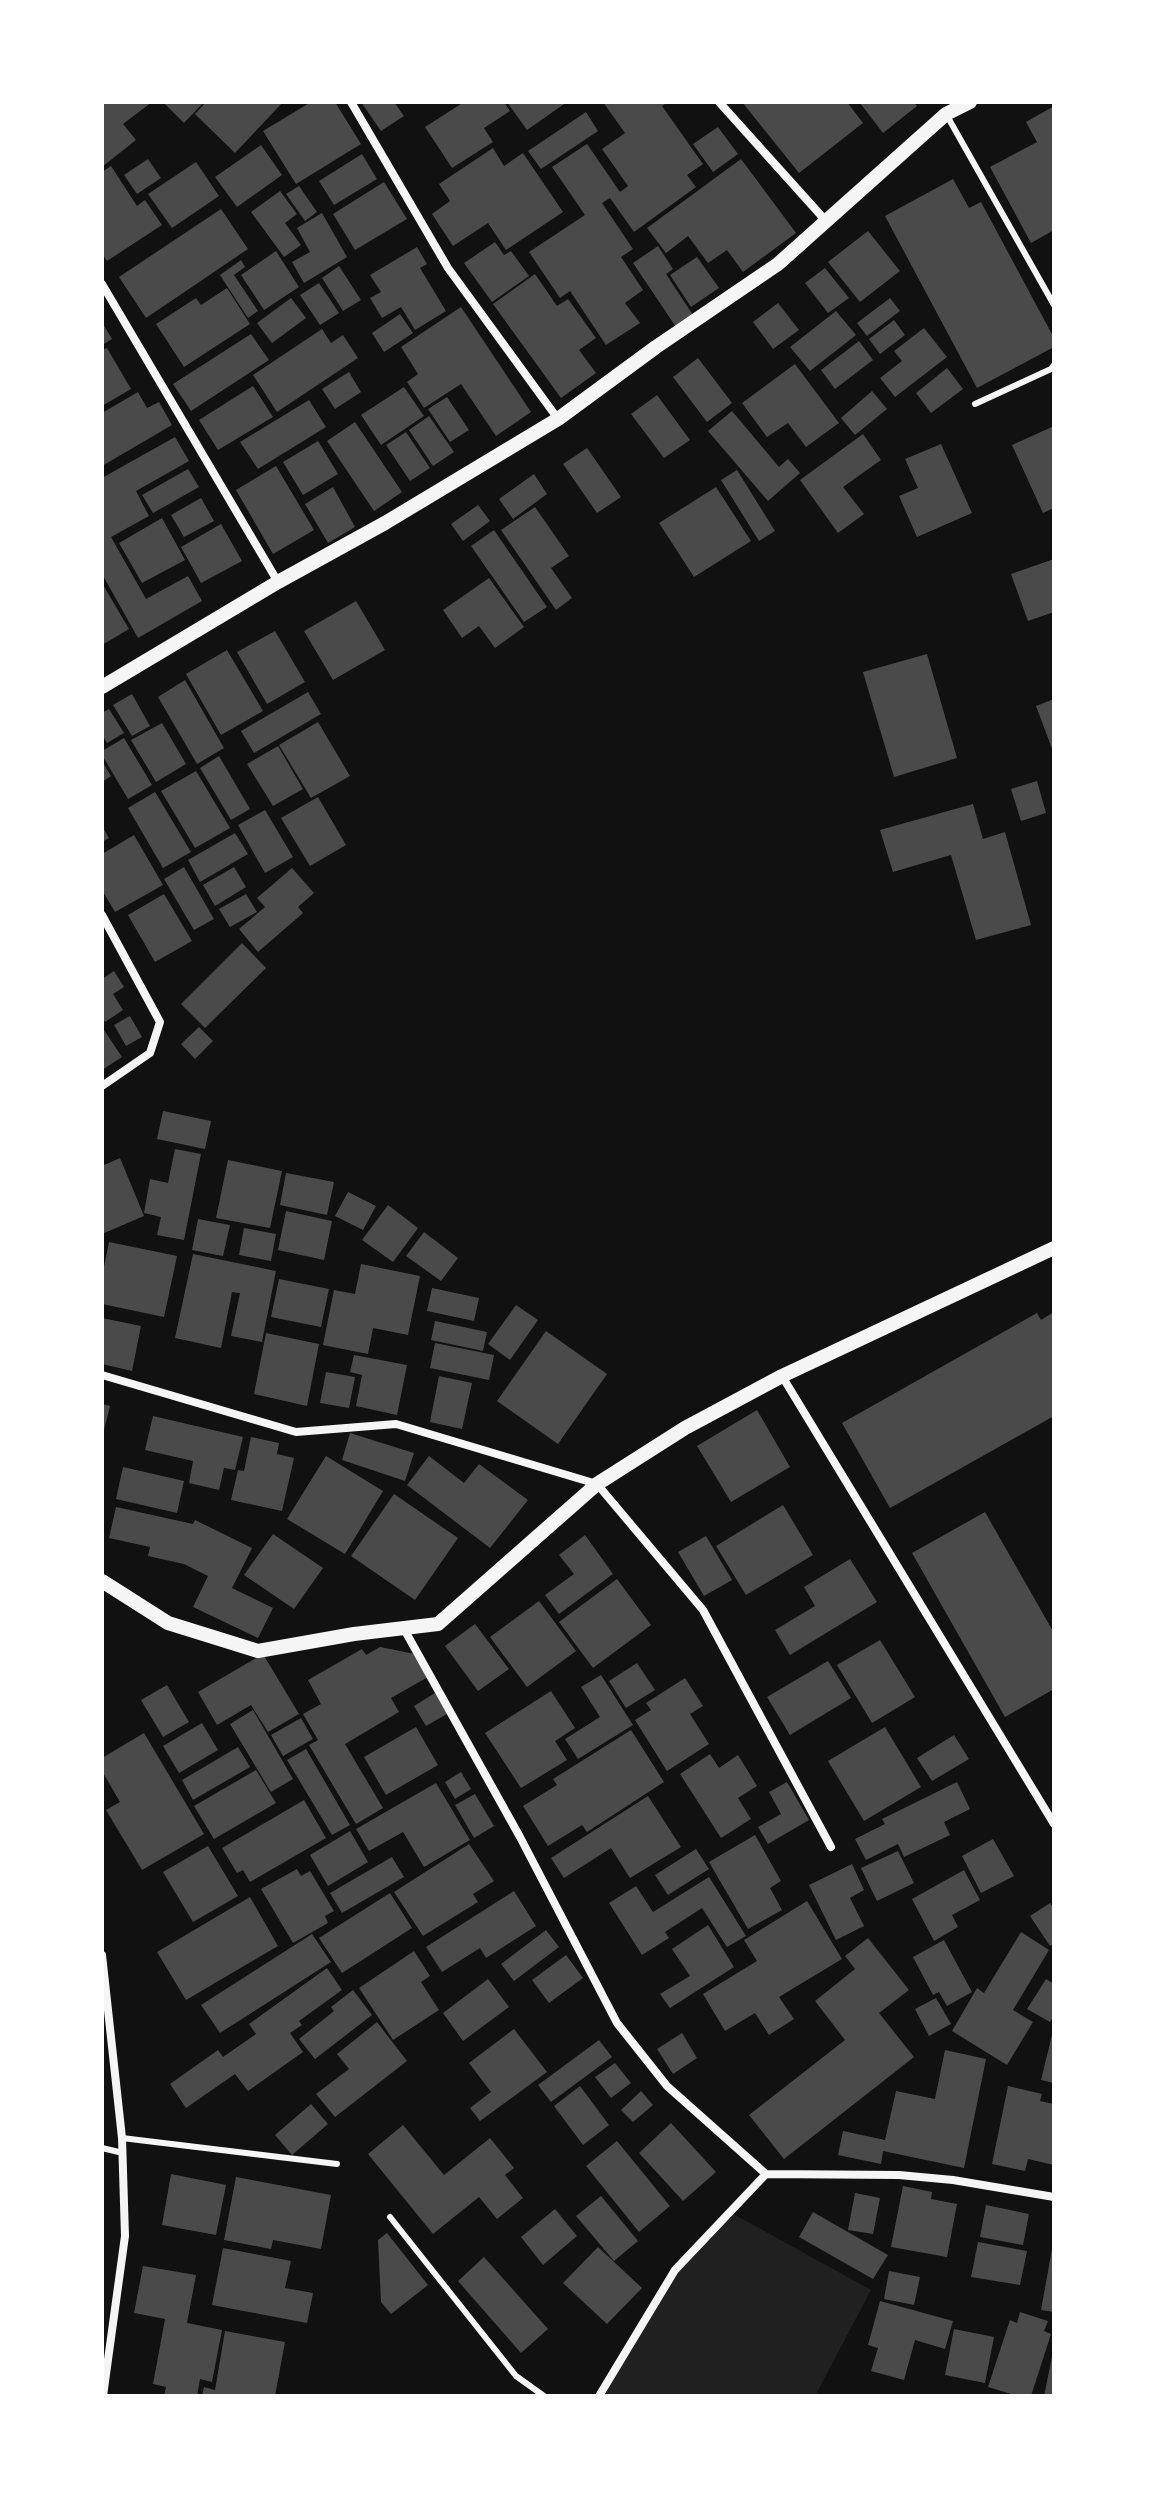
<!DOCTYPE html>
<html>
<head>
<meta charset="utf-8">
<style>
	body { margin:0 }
	#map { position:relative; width:1156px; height:2498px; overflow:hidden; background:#111; font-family:"IBM Plex Sans",sans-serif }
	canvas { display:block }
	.frame { position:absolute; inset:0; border:104px solid #fff; pointer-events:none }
</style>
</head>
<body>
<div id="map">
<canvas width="1156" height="2498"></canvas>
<div class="frame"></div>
</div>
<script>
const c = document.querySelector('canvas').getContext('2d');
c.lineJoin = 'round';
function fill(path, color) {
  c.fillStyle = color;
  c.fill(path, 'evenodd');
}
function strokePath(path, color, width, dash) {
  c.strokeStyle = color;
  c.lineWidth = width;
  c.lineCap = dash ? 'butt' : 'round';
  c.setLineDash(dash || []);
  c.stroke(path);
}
fill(new Path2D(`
	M730 2212 871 2290 815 2396H599L675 2270Z`), '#202020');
fill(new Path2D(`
	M102 102H152L123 124 136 140 102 167Z
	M163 102H204L184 123Z
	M206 102H283L235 153 195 114Z
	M311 102H335L361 144 296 184 263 131Z
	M361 102H394L404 116 381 131Z
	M464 102H504L510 111 484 128 493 142 452 168 425 127Z
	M507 102H567L527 130Z
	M603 102H668L662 106 703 164 687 175 696 187 634 232 610 198 602 203 633 249 621 257 643 290 625 303 640 323 606 345 570 291 560 298 529 252 585 215 552 167 587 144 620 192 628 186 602 149 625 133Z
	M742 102H847L863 123 799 173Z
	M862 102H914L917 106 883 133 860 103Z
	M1054 106V230L1031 243 990 167 1037 142 1026 122Z
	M586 112 598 131 541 169 528 151Z
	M718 127 738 154 713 172 693 144Z
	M261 145 282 175 237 207 215 177Z
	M493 148 504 166 523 153 563 212 506 250 488 223 453 246 432 214 450 201 439 184Z
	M362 154 377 179 334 205 319 181Z
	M148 159 161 178 137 194 124 175Z
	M741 159 796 233 743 272 727 250 708 263 688 236 666 253 647 228Z
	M196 162 219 196 172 228 148 194Z
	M111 166 137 206 145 200 162 225 107 261 102 254V172Z
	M953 179 969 208 981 202 1054 338V347L977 388 885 216Z
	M384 182 407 219 355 250 333 214Z
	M299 186 317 212 305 221 286 194Z
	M280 191 297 214 285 223 301 245 284 257 251 212Z
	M221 209 248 249 146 318 119 277Z
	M322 213 347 257 304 283 292 262 310 252 297 228Z
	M868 231 900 271 860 302 828 262Z
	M495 242 504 255 511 251 529 276 492 302 464 263Z
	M658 246 673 269 666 274 693 315 676 327 633 263Z
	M417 247 427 264 420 268 446 311 415 330 401 307 382 318 370 298 381 292 370 275Z
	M276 251 299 287 264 310 241 275Z
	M697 257 719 288 691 307 670 275Z
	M241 260 245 267 234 275 258 311 248 318 220 275Z
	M339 266 361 300 343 311 322 278Z
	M825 268 849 298 828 313 805 283Z
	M535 274 557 306 568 299 596 338 579 350 596 373 561 398 493 304Z
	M319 283 339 313 320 325 300 295Z
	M227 288 250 324 184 367 156 324 196 298 201 305Z
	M291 298 306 318 272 343 257 323Z
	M890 298 900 311 867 336 857 323Z
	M778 303 799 330 773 349 753 322Z
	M461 307 531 412 496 436 461 384 424 408 407 382 418 374 401 347Z
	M836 311 856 335 810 371 790 347Z
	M400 314 413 333 384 352 372 333Z
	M894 320 905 335 880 354 869 339Z
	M102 322 112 339 102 345Z
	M924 328 947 357 895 397 880 378 902 361 894 351Z
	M322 329 331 343 343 335 358 358 277 412 253 375Z
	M251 334 269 360 191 411 173 384Z
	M859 341 873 360 835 389 821 370Z
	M107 348 131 389 102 406V350Z
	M698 358 732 403 707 422 673 377Z
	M795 364 839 423 806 447 788 423 767 437 742 403Z
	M947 368 963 389 931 413 916 393Z
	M349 372 361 392 335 409 322 389Z
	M253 386 273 417 218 450 199 420Z
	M404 387 424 416 381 445 361 415Z
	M872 391 887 409 855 435 841 418Z
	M138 392 147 408 159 402 172 425 102 466V413Z
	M657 395 690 440 664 458 631 414Z
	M447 397 469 430 450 442 428 409Z
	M309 400 326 427 258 469 240 442Z
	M732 411 779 467 788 459 800 473 768 501 708 431Z
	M429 416 454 452 433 466 409 430Z
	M355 422 402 492 374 511 327 441Z
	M1054 426V508L1043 513 1012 445Z
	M406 432 430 468 410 481 386 445Z
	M863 434 881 460 843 487 864 514 838 533 800 480Z
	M175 437 189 461 136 491 149 516 111 537 146 599 188 576 202 601 138 638 102 574V478Z
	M318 441 338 474 303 495 283 462Z
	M941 444 972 513 917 537 899 496 918 488 905 459Z
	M587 448 621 497 597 513 563 464Z
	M276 466 314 530 273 554 236 490Z
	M188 469 199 487 153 513 142 495Z
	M737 470 775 531 759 541 721 480Z
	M534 474 547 494 513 519 499 499Z
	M333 487 355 527 328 543 305 504Z
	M716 487 751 541 694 577 659 523Z
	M201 498 214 521 184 537 171 515Z
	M478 505 490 521 463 541 451 524Z
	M535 507 569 556 551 568 572 598 556 610 501 530Z
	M162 518 185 560 142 583 119 543Z
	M221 524 242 561 201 583 181 547Z
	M494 530 547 607 524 622 471 546Z
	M1054 559V612L1028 621 1011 574Z
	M489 578 524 627 495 648 479 626 462 638 443 610Z
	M102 583 129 629 102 645Z
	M356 601 385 650 333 680 304 631Z
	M275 631 305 682 267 704 237 652Z
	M227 650 263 711 221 735 186 674Z
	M927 654 957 758 894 777 863 672Z
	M185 680 224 748 197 764 158 697Z
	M308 692 321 714 254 753 241 731Z
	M132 694 150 726 132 736 113 705Z
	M1054 699V754L1036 706Z
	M109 709 124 733 107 743 102 735V713Z
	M318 722 350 776 311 798 279 745Z
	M162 723 186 764 156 782 131 740Z
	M124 738 152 785 128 799 102 755V751Z
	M278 746 303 789 273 806 247 764Z
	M219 756 250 809 231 820 200 768Z
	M102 761 111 776 102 782Z
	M196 771 230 828 195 848 161 791Z
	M1037 781 1046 813 1021 821 1011 789Z
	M155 792 191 852 163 868 128 808Z
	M318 797 346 845 310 866 281 818Z
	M973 804 983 839 1005 832 1031 925 976 940 951 855 893 872 880 830Z
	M265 810 293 857 265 873 238 825Z
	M102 826 109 838 102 842Z
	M235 833 248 854 200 882 188 860Z
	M134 835 163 885 115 912 102 890V854Z
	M184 867 214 919 194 930 164 879Z
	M234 867 246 887 215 906 203 885Z
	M292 868 314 893 298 907 303 913 258 952 239 929 265 907 257 898Z
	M164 894 192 941 155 962 128 915Z
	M246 894 257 912 230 927 219 909Z
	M242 943 266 968 205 1028 181 1004Z
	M114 971 124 987 113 994 123 1010 105 1022 102 1018V979Z
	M130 1016 142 1037 126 1046 114 1025Z
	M102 1027 122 1057 102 1070Z
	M199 1027 213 1041 195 1059 181 1044Z
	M163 1111 211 1121 205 1149 157 1139Z
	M175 1149 201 1154 184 1240 157 1235 161 1217 144 1213 150 1179 168 1183Z
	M120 1158 144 1216 102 1234V1166Z
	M228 1160 282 1171 270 1228 216 1218Z
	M286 1173 334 1182 327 1215 280 1205Z
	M348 1192 376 1206 363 1230 335 1216Z
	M388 1205 418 1228 393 1262 362 1240Z
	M286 1211 332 1221 324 1260 278 1250Z
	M198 1219 230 1225 223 1256 192 1250Z
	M244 1228 276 1234 271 1261 239 1255Z
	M424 1232 458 1258 441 1281 406 1256Z
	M109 1242 177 1256 164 1317 102 1304V1277Z
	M193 1254 276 1271 262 1342 231 1336 240 1293 232 1292 221 1348 175 1338Z
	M361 1264 420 1276 408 1335 373 1328 368 1354 323 1345 334 1290 355 1294Z
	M279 1279 329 1289 321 1327 271 1317Z
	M432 1288 479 1298 474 1321 427 1311Z
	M516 1305 538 1320 510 1360 488 1344Z
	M1054 1312V1416L890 1508 842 1423 1037 1313 1041 1320Z
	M102 1318 141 1326 132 1371 102 1364Z
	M435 1321 487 1332 483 1351 431 1340Z
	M546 1331 607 1374 558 1444 497 1401Z
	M266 1333 319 1344 307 1406 254 1394Z
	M435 1343 494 1355 489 1380 430 1368Z
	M354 1355 407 1365 397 1415 356 1406 362 1375 350 1372Z
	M326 1372 355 1377 349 1408 320 1403Z
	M439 1376 472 1383 462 1429 430 1422Z
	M102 1404 110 1406 103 1434H102Z
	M757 1410 790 1467 731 1502 697 1446Z
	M153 1416 243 1437 235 1470 224 1468 219 1490 189 1483 193 1461 145 1450Z
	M350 1433 414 1453 405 1481 342 1460Z
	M251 1437 279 1443 277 1454 294 1458 282 1511 231 1500 238 1470 244 1471Z
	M326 1456 383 1491 345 1554 287 1519Z
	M429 1456 464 1483 479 1464 528 1500 490 1548 407 1485Z
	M123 1467 184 1481 177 1513 116 1499Z
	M394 1494 458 1538 415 1600 351 1556Z
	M783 1505 813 1555 746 1595 716 1546Z
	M116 1507 193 1524 195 1520 252 1548 232 1588 273 1608 258 1638 193 1607 208 1576 184 1564 148 1556 150 1547 109 1538Z
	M985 1512 1054 1633V1689L1005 1717 912 1553Z
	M273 1534 323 1568 294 1609 244 1575Z
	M585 1535 613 1574 559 1614 545 1595 574 1574 559 1555Z
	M706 1536 732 1580 704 1596 678 1552Z
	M850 1559 877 1602 790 1655 775 1630 815 1606 804 1587Z
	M617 1579 651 1625 593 1668 559 1622Z
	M539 1601 576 1651 527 1687 490 1637Z
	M475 1624 509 1669 478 1691 445 1646Z
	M880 1640 915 1697 872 1723 837 1665Z
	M380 1647 415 1654 428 1677 391 1698 399 1712 345 1744 383 1808 356 1824 309 1745 318 1740 303 1714 321 1704 308 1680 362 1649 366 1655Z
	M263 1654 299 1714 268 1732 251 1705 217 1725 198 1692Z
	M828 1661 851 1698 790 1735 767 1697Z
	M637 1663 655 1690 626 1708 609 1681Z
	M601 1675 633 1725 578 1759 565 1739 600 1717 581 1687Z
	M685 1678 703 1706 690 1714 709 1744 667 1771 635 1720 651 1710 646 1703Z
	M167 1685 189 1722 163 1737 141 1700Z
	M551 1691 575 1728 555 1741 567 1760 521 1788 485 1733Z
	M435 1693 447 1714 426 1726 414 1706Z
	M253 1710 293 1779 271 1792 230 1724Z
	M301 1718 313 1739 283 1756 271 1735Z
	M202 1723 218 1750 179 1773 163 1746Z
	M416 1727 438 1765 386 1795 364 1757Z
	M885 1727 921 1787 864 1821 828 1761Z
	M631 1730 664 1782 587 1832 582 1825 548 1846 523 1806 557 1785 553 1779Z
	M144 1733 204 1834 142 1870 106 1810 120 1802 102 1771V1758Z
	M954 1735 969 1759 932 1781 917 1758Z
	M238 1747 250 1767 193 1800 182 1780Z
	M306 1749 350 1825 332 1835 287 1760Z
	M710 1754 719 1768 738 1755 757 1786 738 1798 751 1819 721 1838 680 1774Z
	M256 1770 276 1803 214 1839 194 1806Z
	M461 1772 471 1789 455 1799 445 1782Z
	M787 1782 809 1820 768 1844 758 1827 781 1814 769 1792Z
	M957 1782 970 1809 944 1822 950 1835 904 1857 898 1844 866 1860 855 1839 885 1824 882 1819Z
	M436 1783 470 1840 424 1867 403 1832 369 1851 356 1829Z
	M475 1794 494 1826 474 1838 455 1805Z
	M648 1796 681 1847 630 1878 611 1848 564 1878 551 1858Z
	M304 1800 326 1838 250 1882 243 1870 237 1873 222 1848Z
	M350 1831 368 1862 328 1886 310 1855Z
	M755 1835 781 1881 770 1888 782 1910 748 1929 709 1862Z
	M993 1839 1014 1876 981 1893 962 1856Z
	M469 1844 494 1881 473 1894 478 1902 423 1936 394 1892Z
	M208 1846 238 1896 193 1922 163 1872Z
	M696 1849 709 1869 668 1895 655 1875Z
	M898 1851 914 1883 877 1901 861 1868Z
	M392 1857 404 1877 342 1913 330 1893Z
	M852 1864 864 1890 850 1898 864 1926 836 1940 809 1885Z
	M297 1869 301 1876 310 1871 334 1911 325 1916 328 1923 293 1943 261 1889Z
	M964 1870 980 1900 952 1915 958 1927 934 1941 912 1899Z
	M709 1877 746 1936 727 1947 702 1908 665 1932 669 1938 642 1955 609 1903 636 1886 653 1912Z
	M514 1891 536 1926 486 1958 480 1948 442 1972 426 1947Z
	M390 1893 412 1928 342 1973 319 1938Z
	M250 1897 278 1946 186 2000 157 1952Z
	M807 1901 842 1959 779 1997 794 2019 769 2035 755 2013 725 2031 703 1994 757 1961 744 1940Z
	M1050 1903 1054 1908V1943L1050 1946 1030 1916Z
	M708 1925 734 1967 670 2008 660 1994 690 1976 672 1949Z
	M546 1930 559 1947 514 1981 501 1964Z
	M1021 1932 1049 1950 1013 2010 1033 2022 1007 2065 952 2031 977 1988 984 1993Z
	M312 1934 331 1962 220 2033 201 2005Z
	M868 1938 909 1990 879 2013 914 2057 784 2159 749 2115 845 2040 815 2001 855 1969 845 1956Z
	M944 1940 972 1992 947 2006 939 1992 933 1995 913 1957Z
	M414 1951 430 1976 421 1982 439 2010 393 2040 359 1988Z
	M566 1955 583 1978 549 2003 532 1980Z
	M327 1968 342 1990 299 2021 302 2025 290 2033 303 2052 248 2091 235 2074 186 2108 170 2084 218 2050 223 2057 256 2034 249 2024Z
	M488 1979 509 2007 463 2041 443 2013Z
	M1046 1979 1054 1984V2016L1050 2022 1027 2009Z
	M353 1990 372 2015 315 2059 299 2039 334 2011 331 2007Z
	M936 1998 951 2024 929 2036 915 2009Z
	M377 2022 407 2061 335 2117 316 2094 349 2069 337 2054Z
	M514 2029 547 2072 480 2121 470 2108 491 2092 469 2063Z
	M1053 2031H1054V2083L1041 2080Z
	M682 2033 697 2058 673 2074 657 2049Z
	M599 2040 612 2057 551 2102 538 2085Z
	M945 2050 986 2059 964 2168 883 2151 881 2164 838 2155 843 2131 885 2140 896 2091 935 2099Z
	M615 2063 631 2083 611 2098 595 2077Z
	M580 2086 609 2125 583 2145 554 2106Z
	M1008 2086 1042 2094 1040 2101 1054 2104V2165L1028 2159 1025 2171 992 2164Z
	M641 2091 653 2105 633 2122 621 2110Z
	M311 2104 328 2124 292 2155 275 2135Z
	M671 2123 716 2172 683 2201 639 2153Z
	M403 2125 444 2175 490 2138 514 2168 505 2175 523 2198 497 2219 479 2197 433 2234 368 2154Z
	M617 2141 670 2206 639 2232 586 2166Z
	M171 2174 226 2185 216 2235 162 2225Z
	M236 2177 331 2195 321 2249 273 2240 271 2249 224 2240Z
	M903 2186 932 2192 931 2199 957 2204 947 2257 891 2247Z
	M855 2193 880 2198 873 2234 848 2230Z
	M601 2196 638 2241 614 2261 576 2216Z
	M986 2205 1029 2214 1023 2245 980 2237Z
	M555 2209 577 2236 543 2265 521 2237Z
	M813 2212 888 2255 873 2279 799 2237Z
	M387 2233 428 2285 391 2314 381 2302 378 2240Z
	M978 2242 1027 2251 1020 2285 971 2277Z
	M598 2247 642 2288 607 2324 563 2283Z
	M223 2248 291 2261 285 2288 313 2293 307 2323 212 2305Z
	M1052 2249H1054V2312L1041 2310Z
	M484 2257 548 2329 521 2353 458 2281Z
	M143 2266 196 2275 187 2323 222 2330 212 2382 200 2379 197 2396H164L166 2387 153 2384 165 2319 134 2313Z
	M889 2271 920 2277 914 2305 884 2299Z
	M880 2301 953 2321 945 2349 915 2340 904 2380 871 2371 878 2348 868 2345Z
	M1020 2312 1048 2321 1044 2331 1051 2334 1031 2396H1018L988 2387 1010 2320 1017 2323Z
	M954 2329 994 2337 985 2383 945 2375Z
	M225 2331 285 2342 275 2396H202L204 2387 215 2390Z
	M1053 2352 1054 2396H1044Z`), '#4a4a4a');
strokePath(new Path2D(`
	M946 114 1054 305
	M975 404 1051 369 1054 365
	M122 2138 337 2164
	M102 2148 123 2153
	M390 2217 516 2376 544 2396`), '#f5f5f5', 6);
strokePath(new Path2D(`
	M351 102 448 268 558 419
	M719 102 826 221
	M102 284 278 582
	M102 915 160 1022 150 1053 102 1086
	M102 1375 296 1432 396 1424 597 1484 703 1610 831 1847
	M782 1376 1054 1824
	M404 1629 520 1837 617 2023 667 2086 766 2174 899 2175 953 2180 1054 2197
	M102 1955 122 2138 125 2236 103 2396
	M599 2396 675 2270 766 2174`), '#f5f5f5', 8);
strokePath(new Path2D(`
	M102 687 278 582 385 523 558 419 656 347 778 264 946 114 970 102
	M102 1581 168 1623 258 1651 354 1634 438 1624 597 1484 685 1428 782 1376 1054 1248`), '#f5f5f5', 14);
</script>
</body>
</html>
